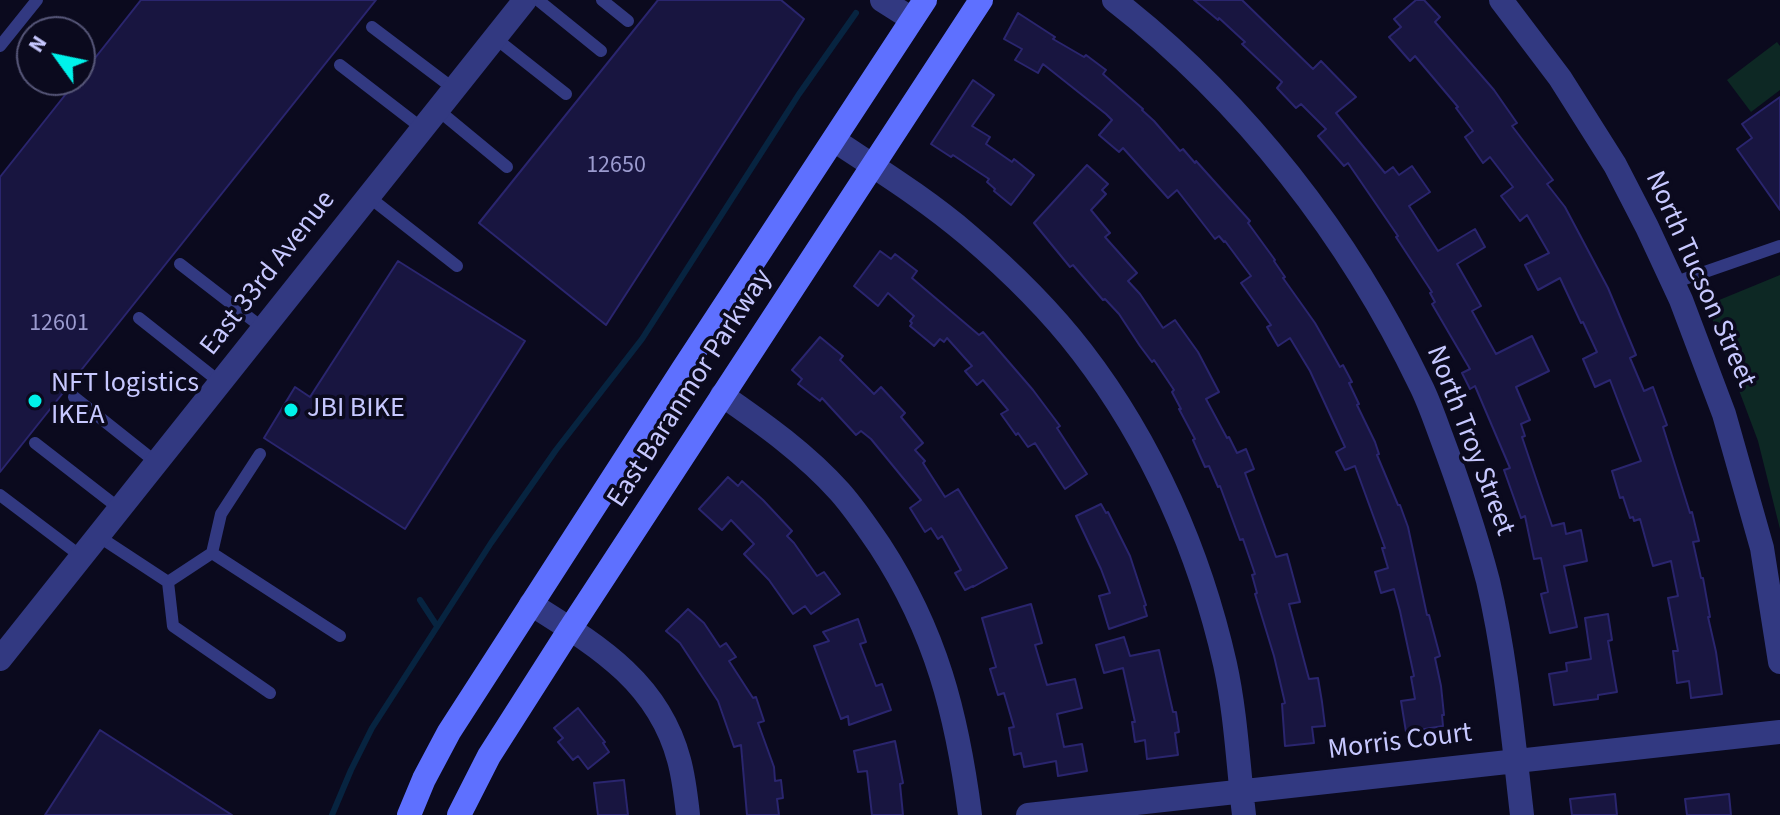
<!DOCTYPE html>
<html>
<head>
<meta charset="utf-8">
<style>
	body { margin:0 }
	#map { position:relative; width:1780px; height:815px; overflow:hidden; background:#0b0a1e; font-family:"Source Sans 3",sans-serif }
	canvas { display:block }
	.north { position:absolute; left:16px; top:16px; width:80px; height:80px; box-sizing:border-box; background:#0b0a1e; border:2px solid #565678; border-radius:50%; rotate:303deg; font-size:22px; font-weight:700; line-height:32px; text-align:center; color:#c7c8ff }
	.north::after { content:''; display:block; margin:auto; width:28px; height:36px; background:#00f2ea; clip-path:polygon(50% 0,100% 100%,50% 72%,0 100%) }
</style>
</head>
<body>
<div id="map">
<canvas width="1780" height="815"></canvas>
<div class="north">N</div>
</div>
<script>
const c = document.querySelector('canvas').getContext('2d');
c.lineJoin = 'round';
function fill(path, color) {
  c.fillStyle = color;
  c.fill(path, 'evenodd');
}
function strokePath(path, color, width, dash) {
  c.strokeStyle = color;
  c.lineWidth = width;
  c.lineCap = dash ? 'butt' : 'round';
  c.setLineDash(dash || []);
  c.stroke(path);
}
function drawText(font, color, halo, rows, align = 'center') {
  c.font = font + ' "Source Sans 3",sans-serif';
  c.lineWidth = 7;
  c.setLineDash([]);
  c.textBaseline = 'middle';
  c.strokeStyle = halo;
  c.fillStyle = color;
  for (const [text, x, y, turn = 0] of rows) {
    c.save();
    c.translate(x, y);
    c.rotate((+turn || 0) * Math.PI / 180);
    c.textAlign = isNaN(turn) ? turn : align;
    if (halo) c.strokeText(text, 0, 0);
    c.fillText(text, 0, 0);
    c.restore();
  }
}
fill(new Path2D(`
	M1777 42 1780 46V90L1751 112 1727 80Z
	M1780 275V529L1758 441 1707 305Z`), '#0d2824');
strokePath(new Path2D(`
	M420 600 437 626
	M332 815 351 770 372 728 491 543 556 450 642 339 799 94 856 13`), '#072440', 6);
const building = new Path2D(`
	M141 0H376L0 472V177L77 80H80V77Z
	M658 0H781L804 19 606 325 479 223Z
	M1194 0H1242L1313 69 1321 61 1356 97 1336 113 1385 173 1393 167 1399 175 1412 166 1430 192 1409 206 1438 251 1475 229 1485 247 1457 264 1481 306 1472 311 1496 354 1532 336 1549 371 1516 387 1530 420 1521 424 1525 436 1522 437 1552 526 1564 523 1566 534 1581 530 1587 561 1564 566 1577 627 1550 633 1541 594 1548 592 1541 558 1534 559 1525 516 1521 518 1504 470 1510 468 1475 386 1470 389 1462 373 1470 369 1432 304 1435 302 1430 293 1432 292 1396 237 1398 236 1348 163 1344 166 1318 136 1326 129 1301 104 1296 108 1277 88 1282 82 1242 44 1245 42 1219 18 1218 20Z
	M1416 0H1424L1440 17 1435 22 1494 90 1517 123 1512 126 1553 180 1547 184 1565 207 1608 288 1636 355 1630 358 1644 391 1653 387 1667 425 1663 427 1690 513 1692 512 1699 541 1693 542 1701 578H1703L1710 617H1708L1716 652 1722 694 1691 698 1689 681 1677 683 1673 651H1678L1668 598 1678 596 1671 561 1653 566 1640 519 1634 521 1633 517 1630 518 1623 497 1620 498 1612 471 1641 461 1610 380 1595 387 1583 359 1597 352 1583 322 1581 323 1560 278 1538 290 1525 265 1549 253 1527 215 1520 221 1501 196 1513 187 1490 157 1483 163 1465 137 1473 131 1456 108 1458 107 1415 56 1410 61 1389 37 1401 27 1394 19Z
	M1018 13 1055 37 1053 39 1084 57 1086 55 1106 70 1103 74 1143 109 1142 110 1154 121 1180 151 1183 149 1195 163 1196 161 1250 221 1248 223 1275 260 1274 261 1285 277 1283 278 1315 323 1340 367 1343 365 1352 382 1349 383 1359 404 1357 405 1375 442 1379 454 1377 455 1398 505H1400L1408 527 1427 615H1429L1440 656 1435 658 1441 686 1444 715H1442L1443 726 1406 732 1401 701 1415 699 1411 677 1414 676 1400 611 1394 589 1381 593 1375 572 1388 568 1382 548H1385L1355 466 1345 470 1336 452 1345 447 1310 371 1290 338 1278 346 1267 327 1271 325 1241 283 1251 276 1225 241 1224 242 1219 236 1215 239 1177 190 1168 198 1123 148 1119 152 1099 135 1112 120 1106 114 1043 64 1038 73 1015 60 1022 49 1004 39Z
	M973 80 994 95 972 126 990 137 986 144 1012 162 1014 159 1034 175 1011 205 994 191 995 189 987 182 989 179 953 155 951 157 931 144Z
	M1780 97V210L1737 149 1752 138 1742 124Z
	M1087 165 1108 184 1102 190 1106 194 1091 210 1110 233 1105 237 1137 273 1128 281 1140 294 1163 328 1175 320 1198 352 1219 392 1206 399 1227 438 1229 437 1237 453 1246 449 1254 469 1245 473 1276 557 1287 554 1300 602 1289 604 1309 679 1318 678 1322 702 1325 726 1312 727 1314 743 1285 746 1282 704 1285 703 1274 656 1255 594 1257 593 1252 575 1255 574 1243 539 1240 540 1220 486 1218 487 1209 466 1205 467 1193 440 1195 439 1179 409H1181L1172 392 1174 390 1154 360 1152 362 1140 346 1119 314 1105 299 1103 300 1073 265 1070 267 1034 223Z
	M880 251 891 259 895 254 917 271 912 278 979 335 983 332 1033 390 1060 426 1057 428 1087 474 1065 489 1035 443 1028 447 1018 433 1016 435 1001 414 1008 410 983 380 977 385 965 371 972 366 947 338 944 342 940 339 934 346 910 326 912 323 910 321 914 316 888 293 878 306 854 286Z
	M398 261 525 341 405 529 264 438 295 387 310 397Z
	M820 337 843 356 840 360 874 394 881 387 905 413 901 417 923 443 915 450 925 461 923 463 945 497 958 489 1007 568 973 587V586L965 590 955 573 961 570 942 536 938 539 931 528 925 532 910 508 921 500 871 439 861 431 856 435 822 398 820 401 798 384 802 379 792 370Z
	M728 477 738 486 742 481 763 500 792 531 787 536 794 543 817 576 824 572 840 594 811 614 805 606 793 614 769 580 744 554 754 544 731 520 722 530 699 509Z
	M1101 504 1106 513 1108 512 1130 556 1146 605 1144 606 1147 616 1109 629 1099 596 1110 593 1101 569 1076 516Z
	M1031 604 1042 643 1035 645 1047 685 1075 679 1082 708 1057 714 1064 747 1082 744 1087 771 1058 776 1056 761 1024 767 1021 753 1014 755 1009 728 1014 727 1004 693 998 695 990 669 996 667 982 618Z
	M688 609 704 623 720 647 726 643 736 657 729 661 753 698 756 697 764 721 758 723 774 767 775 781 781 780 783 798 777 799 779 815H747L741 745 734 747 718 701 680 643 666 631Z
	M1608 614 1612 640 1608 641 1617 692 1598 695V699L1554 705 1549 674 1567 671 1566 663 1591 659 1585 618Z
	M858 619 866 642 860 644 876 686 882 684 891 710 849 725 848 716 841 719 814 646 829 641 823 632Z
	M1124 637 1130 656 1159 650 1173 712H1176L1179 732 1175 733 1178 755 1147 759 1145 740 1135 742 1132 722H1135L1123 668 1104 673 1096 645Z
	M578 708 605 742 603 743 609 752 588 769 578 756 573 760 558 742 563 738 554 728Z
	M100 730 232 815H45Z
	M895 741 903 783 900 784 903 815H872L867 771 858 772 854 751Z
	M624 780 628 815H598L594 783Z
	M1615 794 1617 815H1572L1570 799Z
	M1729 794 1731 815H1687L1685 799Z`);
fill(building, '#181540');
strokePath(building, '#2a256e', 2);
strokePath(new Path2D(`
	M538 0 601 51
	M602 0 628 21
	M372 27 454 89
	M495 38 566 94
	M0 46 37 0
	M340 65 423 129
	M438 110 507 167
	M369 197 457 266
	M180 264 264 329
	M1673 283 1780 246
	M139 318 221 383
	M74 397 157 463
	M35 443 120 509
	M0 495 82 557
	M98 536 168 582 173 626 270 693
	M212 553 221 514 260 454
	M168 582 212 553 340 636`), '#323981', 12);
strokePath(new Path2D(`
	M882 0 912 19
	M1114 0C1245 102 1349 236 1421 386 1429 402 1435 420 1441 436 1459 484 1475 532 1488 581 1506 657 1513 737 1522 815
	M1501 0 1560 78 1615 165 1647 227 1681 300 1724 414 1762 548 1780 662
	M834 140C879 170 926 199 968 235 1009 270 1049 309 1082 352 1152 443 1200 553 1225 664 1236 714 1238 765 1244 815
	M722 395C764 424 806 454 840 492 855 509 867 527 880 546 936 632 957 714 970 815
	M531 604C596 645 658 681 679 760 684 778 686 797 688 815
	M0 659 525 0
	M1028 815 1780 732`), '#323981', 24);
strokePath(new Path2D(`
	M409 815 424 779 449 732 683 369 925 0
	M459 815 489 756 570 629 981 0`), '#5e70ff', 24);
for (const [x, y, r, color] of [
	[35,401,8,"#00f2ea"],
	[291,410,8,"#00f2ea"]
]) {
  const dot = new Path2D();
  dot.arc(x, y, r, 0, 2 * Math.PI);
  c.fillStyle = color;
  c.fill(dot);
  strokePath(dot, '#0b0a1e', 3);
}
drawText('24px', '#9b9bcf', null, [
	["12650",616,167],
	["12601",59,325]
]);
drawText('28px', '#c7c8ff', '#0b0a1e', [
	["East 33rd Avenue",269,274,-52],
	["North Tucson Street",1699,280,66],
	["East Baranmor Parkway",691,389,-57],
	["North Troy Street",1469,441,69],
	["Morris Court",1400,743,-7]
]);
drawText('28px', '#c7c8ff', '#0b0a1e', [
	["NFT logistics",51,385],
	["IKEA",51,417],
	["JBI BIKE",307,410]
], 'left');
</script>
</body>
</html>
